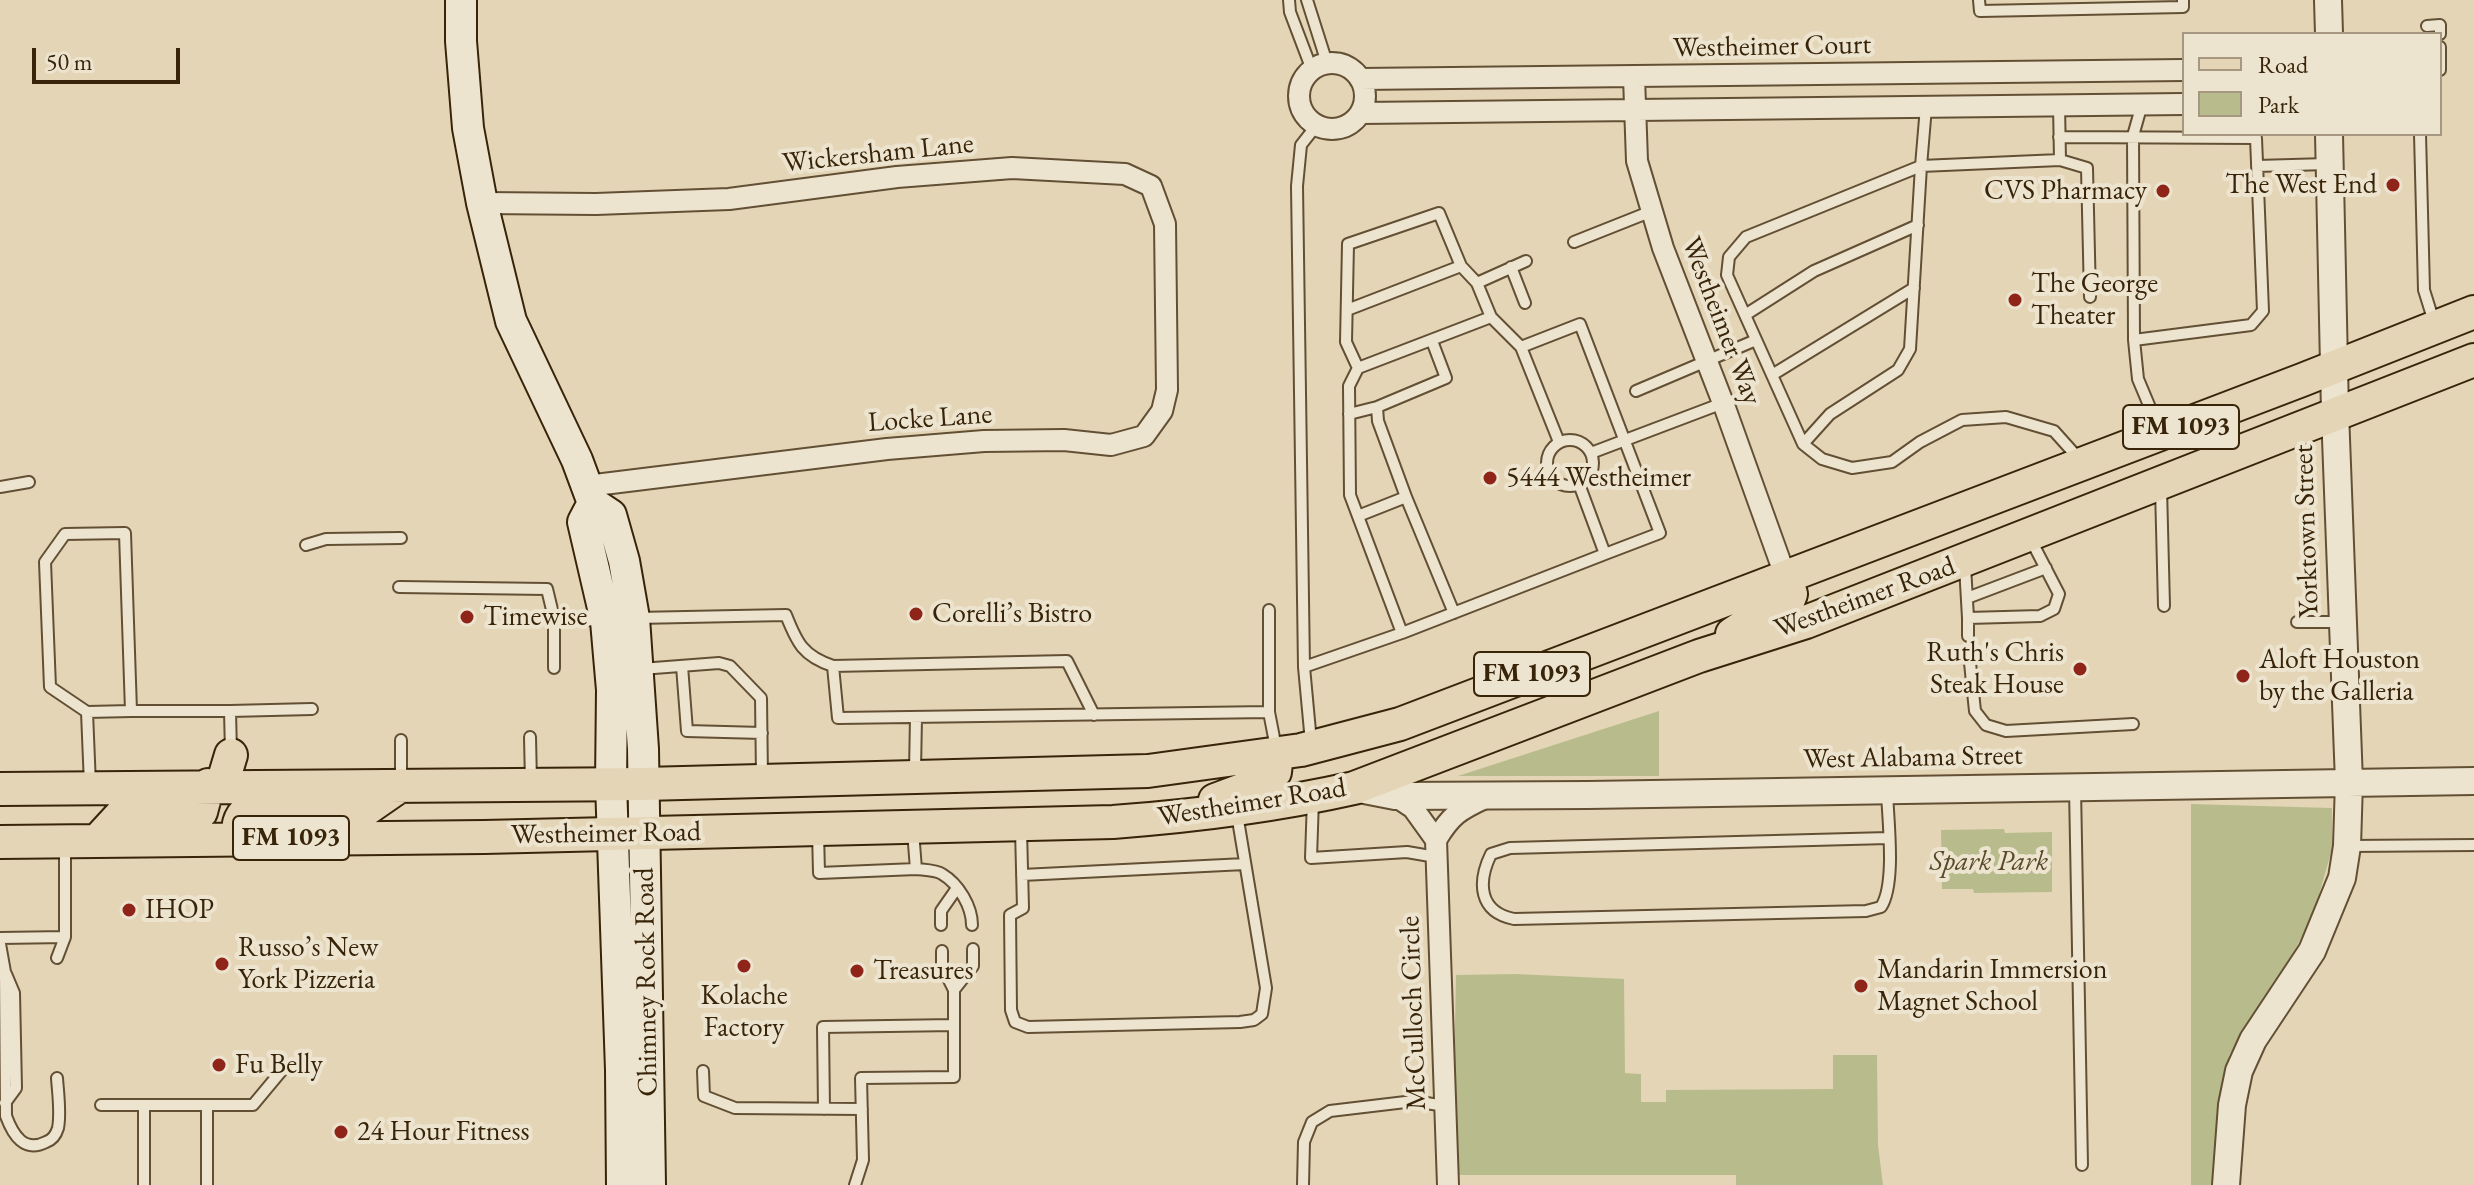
<!DOCTYPE html>
<html>
<head>
<meta charset="utf-8">
<style>
	body { margin:0 }
	#map { position:relative; width:2474px; height:1185px; overflow:hidden; background:#e4d5b7; font-family:"EB Garamond",serif }
	canvas { display:block }
	.legend { position:absolute; left:2182px; top:32px; width:260px; height:104px; box-sizing:border-box; background:#ede4d0; border:2px solid #a59780; margin:0; padding:10px 14px; list-style:none; font-size:24px; color:#382408 }
	.legend li { display:flex; align-items:center; gap:16px; height:40px }
	.legend b { width:40px; border:2px solid #a59780 }
	.scale { position:absolute; left:32px; top:48px; width:148px; height:36px; box-sizing:border-box; border:4px solid #382408; border-top:0; padding-left:10px; font-size:24px; line-height:28px; white-space:nowrap; color:#382408; -webkit-text-stroke:6px #ede4d0; paint-order:stroke }
</style>
</head>
<body>
<div id="map">
<canvas width="2474" height="1185"></canvas>
<ul class="legend">
<li><b style="height:10px;background:#e4d5b7"></b>Road</li>
<li><b style="height:22px;background:#b8bc8c"></b>Park</li>
</ul>
<div class="scale">50 m</div>
</div>
<script>
const c = document.querySelector('canvas').getContext('2d');
c.lineJoin = 'round';
function fill(path, color) {
  c.fillStyle = color;
  c.fill(path, 'evenodd');
}
function strokePath(path, color, width, dash) {
  c.strokeStyle = color;
  c.lineWidth = width;
  c.lineCap = dash ? 'butt' : 'round';
  c.setLineDash(dash || []);
  c.stroke(path);
}
function drawText(font, color, halo, rows, align = 'center') {
  c.font = font + ' "EB Garamond",serif';
  c.lineWidth = 8;
  c.setLineDash([]);
  c.textBaseline = 'middle';
  c.strokeStyle = halo;
  c.fillStyle = color;
  for (const [text, x, y, turn = 0] of rows) {
    c.save();
    c.translate(x, y);
    c.rotate((+turn || 0) * Math.PI / 180);
    c.textAlign = isNaN(turn) ? turn : align;
    if (halo) c.strokeText(text, 0, 0);
    c.fillText(text, 0, 0);
    c.restore();
  }
}
fill(new Path2D(`
	M1659 711V776H1458Z
	M2191 804 2332 808V849L2315 909 2288 965 2229 1055 2212 1185H2191Z
	M2004 829 2005 833 2052 832V892L1974 893 1973 889H1942L1941 830Z
	M1516 974 1624 979 1625 1073 1641 1074V1102H1666V1090L1833 1089V1055H1877L1878 1145 1883 1185H1736V1175H1452L1456 975Z`), '#b8bc8c');
const service = new Path2D(`
	M1289 0 1290 12 1312 70
	M1307 0 1327 63
	M1979 0 1980 11 2183 7V0
	M2427 26 2440 25V34
	M2440 47V70
	M2059 105 2060 160
	M1926 107 1921 166 1746 237 1729 257 1727 275 1803 444 1822 459 1852 468 1892 462 1920 442 1962 420 2006 417 2054 431 2080 460
	M2420 134 2424 290 2434 322
	M2059 137 2256 138 2263 311 2251 325 2134 340 2133 136 2142 104
	M2257 166 2327 164
	M1574 242 1652 211
	M1511 267 1525 303
	M1477 283 1526 261
	M1347 310 1461 266
	M1745 315 1814 271 1918 225
	M2134 340 2138 379 2159 429
	M1521 347 1580 324 1660 533 1605 554
	M1358 368 1491 317
	M1772 375 1914 288
	M1636 391 1756 340
	M1377 407 1378 421 1406 497 1454 613
	M1349 414 1377 407 1446 378 1432 341
	M1547 463a23 23 0 1 1 46 0a23 23 0 1 1-46 0Z
	M1559 442 1521 347 1491 317 1477 283 1461 266 1439 213 1348 244 1346 342 1358 368 1349 386 1350 495 1402 633 1605 554 1579 484
	M1803 444 1830 414 1898 370 1910 349 1921 166 2060 160 2087 168 2090 297
	M1591 453 1723 403
	M0 487 29 482
	M2161 488 2164 606
	M1358 516 1406 497
	M306 545 326 539 401 538
	M1965 566 1968 618 2040 616 2054 609 2059 594 2031 540
	M399 587 547 589 554 618V668
	M1967 598 2046 568
	M1269 610V712L1276 748
	M554 618 604 621
	M636 618 786 615C797 643 803 656 833 666L1067 661 1094 715
	M1968 618V636
	M2297 622H2341
	M1969 653 1975 711 1986 725 2006 731 2133 724
	M682 666 687 731 762 733
	M833 666 838 718 1269 712
	M1304 667 1402 633
	M641 669 719 663 730 666 761 698 762 777
	M131 711H230
	M87 712 50 687 45 562 65 534 125 533 131 711 87 712 90 785
	M530 737 531 782
	M401 740V782
	M1311 742 1304 667 1297 186 1301 145 1316 126
	M231 753 230 711 312 709
	M915 771 916 717
	M2075 788 2082 1165
	M1887 792C1888 821 1896 884 1881 907L1866 911 1514 919C1479 912 1477 883 1491 854L1510 848 1888 838
	M1313 799 1311 858 1407 852 1436 857
	M1021 830 1023 908 1010 915 1011 1010 1015 1022 1028 1027 1240 1022 1254 1020 1262 1014 1266 988 1237 814
	M913 831 916 869C924 870 936 870 942 874 959 884 972 907 972 925
	M818 832 819 873 916 869
	M2349 846 2474 845
	M1022 875 1245 864
	M941 925V911L957 888
	M0 938 65 937
	M0 944 5 972 3 977
	M57 958 65 937V846
	M5 972 6 1116C13 1135 24 1153 46 1142 52 1140 56 1135 58 1128 61 1113 58 1093 57 1078
	M954 990 973 966V949
	M703 1071 704 1096 735 1108 862 1109
	M5 1103 16 1088 14 993 6 974
	M101 1105H253L283 1069
	M144 1105V1185
	M824 1109 823 1027 954 1025
	M207 1185V1105
	M855 1185 863 1160 861 1078 954 1077V990L942 966V951
	M1303 1185 1304 1142 1312 1122 1330 1111 1414 1101 1445 1106`);
const minor = new Path2D(`
	M1299 96a33 33 0 1 1 66 0a33 33 0 1 1-66 0Z
	M1634 77 1637 161 1663 248 1725 408 1786 578
	M1360 79 2184 70
	M1361 113 2184 104
	M482 203 596 204 729 199 897 177 1012 168 1125 174 1151 186 1165 224 1167 390 1162 411 1144 436 1111 445 1064 440 984 441 887 449 587 486
	M1395 796 1413 808 1436 840
	M1448 1185 1436 840C1451 815 1459 810 1485 798`);
const tertiary = new Path2D(`
	M2328 0 2329 34
	M1354 788 1395 796 1588 795 2474 781
	M2226 1185 2232 1105 2239 1071 2253 1040 2312 951 2342 878 2347 846 2349 782 2335 412 2329 134`);
const secondary = new Path2D(`
	M461 0V41L468 128 482 203 511 321 577 460 593 503 611 515 624 561 634 618 643 749 650 1185
	M593 503 583 522 606 621 612 690 611 784 621 1070 622 1185`);
const primary = new Path2D(`
	M1732 634 1768 610 1789 599 1791 594 1786 578
	M222 785 231 755
	M0 789 644 784 1148 771 1301 750 1400 724 2302 380 2474 312
	M1215 800 1266 781 1275 772 1277 754
	M238 838C238 826 238 818 248 810H365L401 785
	M98 840 121 815 201 812 208 785
	M0 842 484 837 1113 822C1194 816 1274 806 1354 788L1699 656 1806 622 2474 360`);
strokePath(service, '#635034', 14);
strokePath(minor, '#635034', 24);
strokePath(tertiary, '#635034', 30);
strokePath(secondary, '#382408', 34);
strokePath(primary, '#382408', 36);
strokePath(service, '#ede4d0', 10);
strokePath(minor, '#ede4d0', 20);
strokePath(tertiary, '#ede4d0', 26);
strokePath(secondary, '#ede4d0', 30);
strokePath(primary, '#e4d5b7', 32);
for (const [x, y, r, color] of [
	[2393,185,8,"#8f2418"],
	[2163,191,8,"#8f2418"],
	[2015,300,8,"#8f2418"],
	[1490,478,8,"#8f2418"],
	[916,614,8,"#8f2418"],
	[467,617,8,"#8f2418"],
	[2080,669,8,"#8f2418"],
	[2243,676,8,"#8f2418"],
	[129,910,8,"#8f2418"],
	[222,964,8,"#8f2418"],
	[744,966,8,"#8f2418"],
	[857,971,8,"#8f2418"],
	[1861,986,8,"#8f2418"],
	[219,1065,8,"#8f2418"],
	[341,1132,8,"#8f2418"]
]) {
  const dot = new Path2D();
  dot.arc(x, y, r, 0, 2 * Math.PI);
  c.fillStyle = color;
  c.fill(dot);
  strokePath(dot, '#ede4d0', 3);
}
for (const [x, y, w] of [
	[2181,427,116],
	[1532,674,116],
	[291,838,116]
]) {
  const box = new Path2D();
  box.roundRect(x - w / 2, y - 22, w, 44, 6);
  c.fillStyle = '#ede4d0';
  c.fill(box);
  strokePath(box, '#382408', 2);
}
drawText('bold 26px', '#382408', null, [
	["FM 1093",2181,427],
	["FM 1093",1532,674],
	["FM 1093",291,838]
]);
drawText('28px', '#382408', '#ede4d0', [
	["Westheimer Court",1772,47,-1],
	["Wickersham Lane",878,154,-6],
	["Westheimer Way",1721,321,69],
	["Locke Lane",930,419,-4],
	["Yorktown Street",2307,531,-92],
	["Westheimer Road",1865,598,-20],
	["West Alabama Street",1913,758,-1],
	["Westheimer Road",1252,803,-9],
	["Westheimer Road",606,834,-1],
	["Chimney Rock Road",647,982,-91],
	["McCulloch Circle",1414,1013,-92]
]);
drawText('28px', '#382408', '#ede4d0', [
	["The West End",2377,185,"right"],
	["CVS Pharmacy",2147,191,"right"],
	["The George",2031,284],
	["Theater",2031,316],
	["5444 Westheimer",1506,478],
	["Corelli’s Bistro",932,614],
	["Timewise",483,617],
	["Ruth's Chris",2064,653,"right"],
	["Steak House",2064,685,"right"],
	["Aloft Houston",2259,660],
	["by the Galleria",2259,692],
	["IHOP",145,910],
	["Russo’s New",238,948],
	["York Pizzeria",238,980],
	["Mandarin Immersion",1877,970],
	["Magnet School",1877,1002],
	["Treasures",873,971],
	["Kolache",744,996,"center"],
	["Factory",744,1028,"center"],
	["Fu Belly",235,1065],
	["24 Hour Fitness",357,1132]
], 'left');
drawText('italic 28px', '#584a29', '#ede4d0', [
	["Spark Park",1989,862]
]);
</script>
</body>
</html>
